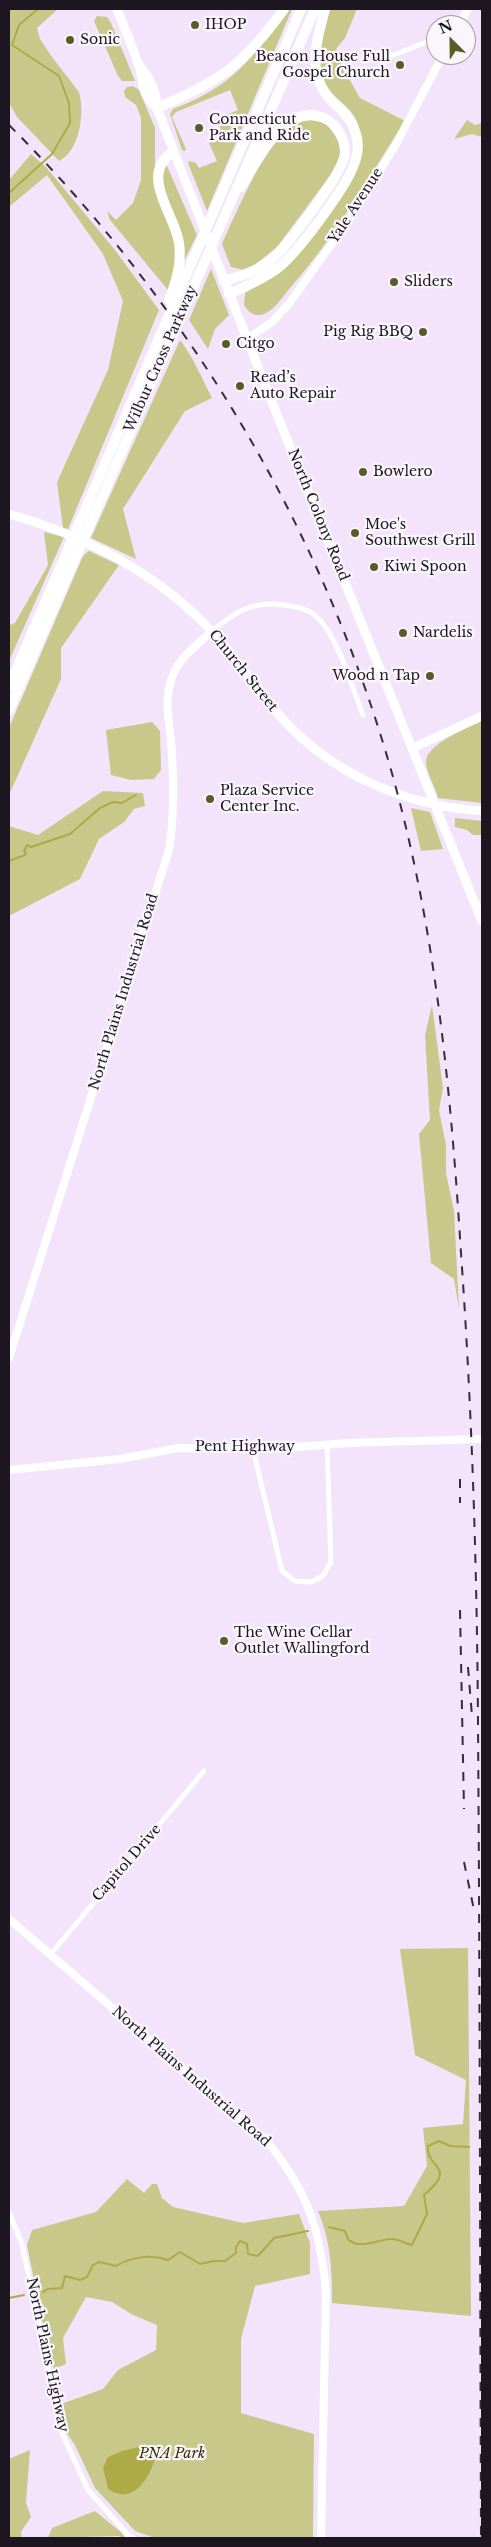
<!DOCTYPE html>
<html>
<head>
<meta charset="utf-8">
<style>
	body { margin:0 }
	#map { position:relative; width:491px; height:2547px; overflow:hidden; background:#f3e4fb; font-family:"Libre Baskerville",serif }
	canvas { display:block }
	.frame { position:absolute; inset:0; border:10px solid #1d1620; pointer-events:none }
	.north { position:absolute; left:426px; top:15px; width:50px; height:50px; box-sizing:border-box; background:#faf6fc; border:1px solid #a29ca4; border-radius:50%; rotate:337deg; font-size:14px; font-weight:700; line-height:20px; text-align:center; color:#1d1620 }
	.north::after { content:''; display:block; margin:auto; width:18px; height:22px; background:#5c5b28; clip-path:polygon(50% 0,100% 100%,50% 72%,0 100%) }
</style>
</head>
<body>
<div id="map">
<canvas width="491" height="2547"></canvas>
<div class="frame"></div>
<div class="north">N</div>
</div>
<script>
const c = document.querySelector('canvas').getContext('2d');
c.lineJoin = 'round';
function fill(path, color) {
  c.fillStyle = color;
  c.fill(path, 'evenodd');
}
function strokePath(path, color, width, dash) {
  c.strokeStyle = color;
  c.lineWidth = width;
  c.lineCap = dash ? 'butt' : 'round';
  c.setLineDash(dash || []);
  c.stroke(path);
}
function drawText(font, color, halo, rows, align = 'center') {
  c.font = font + ' "Libre Baskerville",serif';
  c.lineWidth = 4.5;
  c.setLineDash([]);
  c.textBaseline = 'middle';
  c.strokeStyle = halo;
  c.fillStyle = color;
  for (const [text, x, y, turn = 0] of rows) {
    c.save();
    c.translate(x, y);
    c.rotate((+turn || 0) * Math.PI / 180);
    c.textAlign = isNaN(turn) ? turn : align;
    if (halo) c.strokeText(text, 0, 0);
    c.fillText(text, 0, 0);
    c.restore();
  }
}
fill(new Path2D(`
	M9 9H58L37 28 40 39 52 57 79 92C85 112 80 151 59 161L17 117 9 103Z
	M289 9H292L207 211 188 163 189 161 196 163 199 168 217 161 209 143 224 137 217 119 238 110 230 90 176 112 172 117 186 149 185 151 182 150 170 114 173 109C234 86 251 59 289 9Z
	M330 9H357L345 38 336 49 342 66 360 98 405 121C368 178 335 237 290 288 283 296 275 309 266 313 256 318 249 313 244 305L245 293 269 277 319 221 361 144C361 103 335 108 322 77 315 60 326 26 330 9Z
	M97 16 107 17 111 23 135 81H122L118 76 94 21Z
	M133 86 139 90 155 128V174L175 237V266L168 290 110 220 107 211 116 220 133 203 141 180V118L136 105 125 97 124 91 127 87Z
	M306 119 326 123 340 142 341 153 335 169 277 247 253 266 244 270 231 267 222 244C235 216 265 144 289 127 293 123 301 121 306 119Z
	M467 120 475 125 482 123V137L472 134 454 139Z
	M31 154 46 167 115 250 159 310 68 529 63 528 57 482 108 370 123 301 103 254 47 175 9 207V180Z
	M167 166 197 235 184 261C177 234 160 194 164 167Z
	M211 269 229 315 215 329 208 349 189 320Z
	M180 340C193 357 202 378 212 398L185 411 123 509 136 559 91 538Z
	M44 532 64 537 9 661V625L15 623 48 565Z
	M89 551 119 565 61 648V679L9 795V728L83 556Z
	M482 720V803L438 798C435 787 428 775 426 764 423 745 468 728 482 720Z
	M152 722 160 731 161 770 154 779 131 780 111 775 106 730Z
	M103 791 143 793 145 806 134 809 124 822 99 839 80 879 9 916V826L38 835Z
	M411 808 430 812 443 849 421 851Z
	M455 818 482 821V835H473L467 830 455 827Z
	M432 1005 443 1088 439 1110 446 1145V1173L454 1211 459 1309 454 1279 431 1263 419 1134 430 1120 425 1035Z
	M468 1948 471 2316 332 2303C332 2270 331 2242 318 2211L404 2206 427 2166 423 2128 463 2124 466 2080 415 2055 400 1949Z
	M127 2179 144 2193 152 2184H157L162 2198 173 2207 243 2223 299 2214 310 2243V2274L255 2286 241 2339V2413L314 2434 313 2538H155L135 2531 95 2488 75 2445 66 2432 61 2404 103 2389 118 2370 156 2350 157 2325 133 2315 112 2302 86 2297 63 2338 66 2364 54 2369 50 2360 27 2245 32 2230 96 2212Z
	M30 2450 26 2503 31 2517 21 2532 22 2538H9V2459Z
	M95 2511 122 2533 125 2538 118 2536 48 2538 52 2528Z`), '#c8c88b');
fill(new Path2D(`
	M153 2444 157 2449C154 2471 136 2508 108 2489L103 2468 108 2457 122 2451Z`), '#adab46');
strokePath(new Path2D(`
	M9 193 52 154 70 123 69 103 59 76 12 45 19 25 38 9
	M9 861 25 855 26 853 24 851 27 845 31 847 70 834 100 808 113 802 122 803 136 795
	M329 2227 345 2231 348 2239C357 2250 378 2240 390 2239 399 2238 405 2244 412 2245L427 2214 424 2195C459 2166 425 2168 428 2146L439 2141 450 2146 469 2147
	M43 2292 48 2289 62 2288 65 2276 80 2280 87 2277 93 2265 100 2262 116 2266C131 2257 150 2254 168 2260L180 2252 200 2264 214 2261H225L236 2253V2247L240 2241 247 2244 248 2254 258 2256 274 2238 308 2231
	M9 2298 24 2295`), '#adab46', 2);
strokePath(new Path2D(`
	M373 58 394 55 436 38
	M211 632C233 613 253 600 283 605 293 606 304 608 312 613 336 629 352 688 363 715
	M253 1449 282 1571 295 1581 311 1582 323 1576 331 1562 327 1445
	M50 1955 204 1771
	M9 2212 22 2244 62 2433 88 2490 129 2536 134 2538`), '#fff', 5);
strokePath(new Path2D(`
	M459 25 468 9
	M247 339 272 322 288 305 351 217 395 146 443 55
	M9 1358 169 850C174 818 174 786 172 754 171 726 162 702 173 675 180 657 198 644 211 632
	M9 1470 120 1459 178 1448 270 1449 348 1443 482 1439
	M9 1919 265 2139C306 2188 321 2229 326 2293L321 2538`), '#fff', 8);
strokePath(new Path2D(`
	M117 9C124 27 132 45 138 63 146 83 137 89 157 108
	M139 65C150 78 157 92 157 108L267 390 482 921
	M9 514C74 532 141 565 191 611 225 641 250 681 279 715 331 774 405 806 482 811
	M413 748 482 716`), '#fff', 9);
strokePath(new Path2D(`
	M157 108C219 82 244 65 284 9
	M224 281C241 276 258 271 272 259 288 245 344 172 345 153 345 140 338 127 328 120 287 97 258 160 241 187
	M229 294C246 286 264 279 279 267 298 252 344 190 353 167 357 158 359 148 357 138 354 122 343 111 332 101 306 75 316 41 325 9
	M169 300C176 283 182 262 179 243 175 214 138 175 173 152
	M9 686 301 9
	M9 710 315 9`), '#fff', 10);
strokePath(new Path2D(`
	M9 125C191 307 329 539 396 788 437 941 451 1095 461 1253 472 1410 477 1567 478 1724 480 1995 480 2267 481 2538
	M460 1479V1503
	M460 1610 464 1809
	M468 1667 472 1716
	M464 1862 474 1910`), '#352d38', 2, [9, 9]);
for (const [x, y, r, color] of [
	[195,25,5,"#5c5b28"],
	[70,40,5,"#5c5b28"],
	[400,65,5,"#5c5b28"],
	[199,128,5,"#5c5b28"],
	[394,282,5,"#5c5b28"],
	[423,332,5,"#5c5b28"],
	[226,344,5,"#5c5b28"],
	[240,386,5,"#5c5b28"],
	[363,472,5,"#5c5b28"],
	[355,533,5,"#5c5b28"],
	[374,567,5,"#5c5b28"],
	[403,633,5,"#5c5b28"],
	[430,676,5,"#5c5b28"],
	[210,799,5,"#5c5b28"],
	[224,1641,5,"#5c5b28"]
]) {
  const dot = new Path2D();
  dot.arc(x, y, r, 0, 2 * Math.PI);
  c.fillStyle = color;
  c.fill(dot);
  strokePath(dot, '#faf6fc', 2);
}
drawText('14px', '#1d1620', '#faf6fc', [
	["IHOP",205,25],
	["Sonic",80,40],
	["Beacon House Full",390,57,"right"],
	["Gospel Church",390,73,"right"],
	["Connecticut",209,120],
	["Park and Ride",209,136],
	["Sliders",404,282],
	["Pig Rig BBQ",413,332,"right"],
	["Citgo",236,344],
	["Read’s",250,378],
	["Auto Repair",250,394],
	["Bowlero",373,472],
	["Moe's",365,525],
	["Southwest Grill",365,541],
	["Kiwi Spoon",384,567],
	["Nardelis",413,633],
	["Wood n Tap",420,676,"right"],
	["Plaza Service",220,791],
	["Center Inc.",220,807],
	["The Wine Cellar",234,1633],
	["Outlet Wallingford",234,1649]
], 'left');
drawText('14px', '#1d1620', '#faf6fc', [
	["Yale Avenue",356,206,-57],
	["Wilbur Cross Parkway",161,359,-66],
	["North Colony Road",318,515,68],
	["Church Street",243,671,51],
	["North Plains Industrial Road",124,992,-73],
	["Pent Highway",245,1447],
	["Capitol Drive",127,1863,-49],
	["North Plains Industrial Road",191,2077,41],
	["North Plains Highway",47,2355,78]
]);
drawText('italic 14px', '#313004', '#faf6fc', [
	["PNA Park",172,2454]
]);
</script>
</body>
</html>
